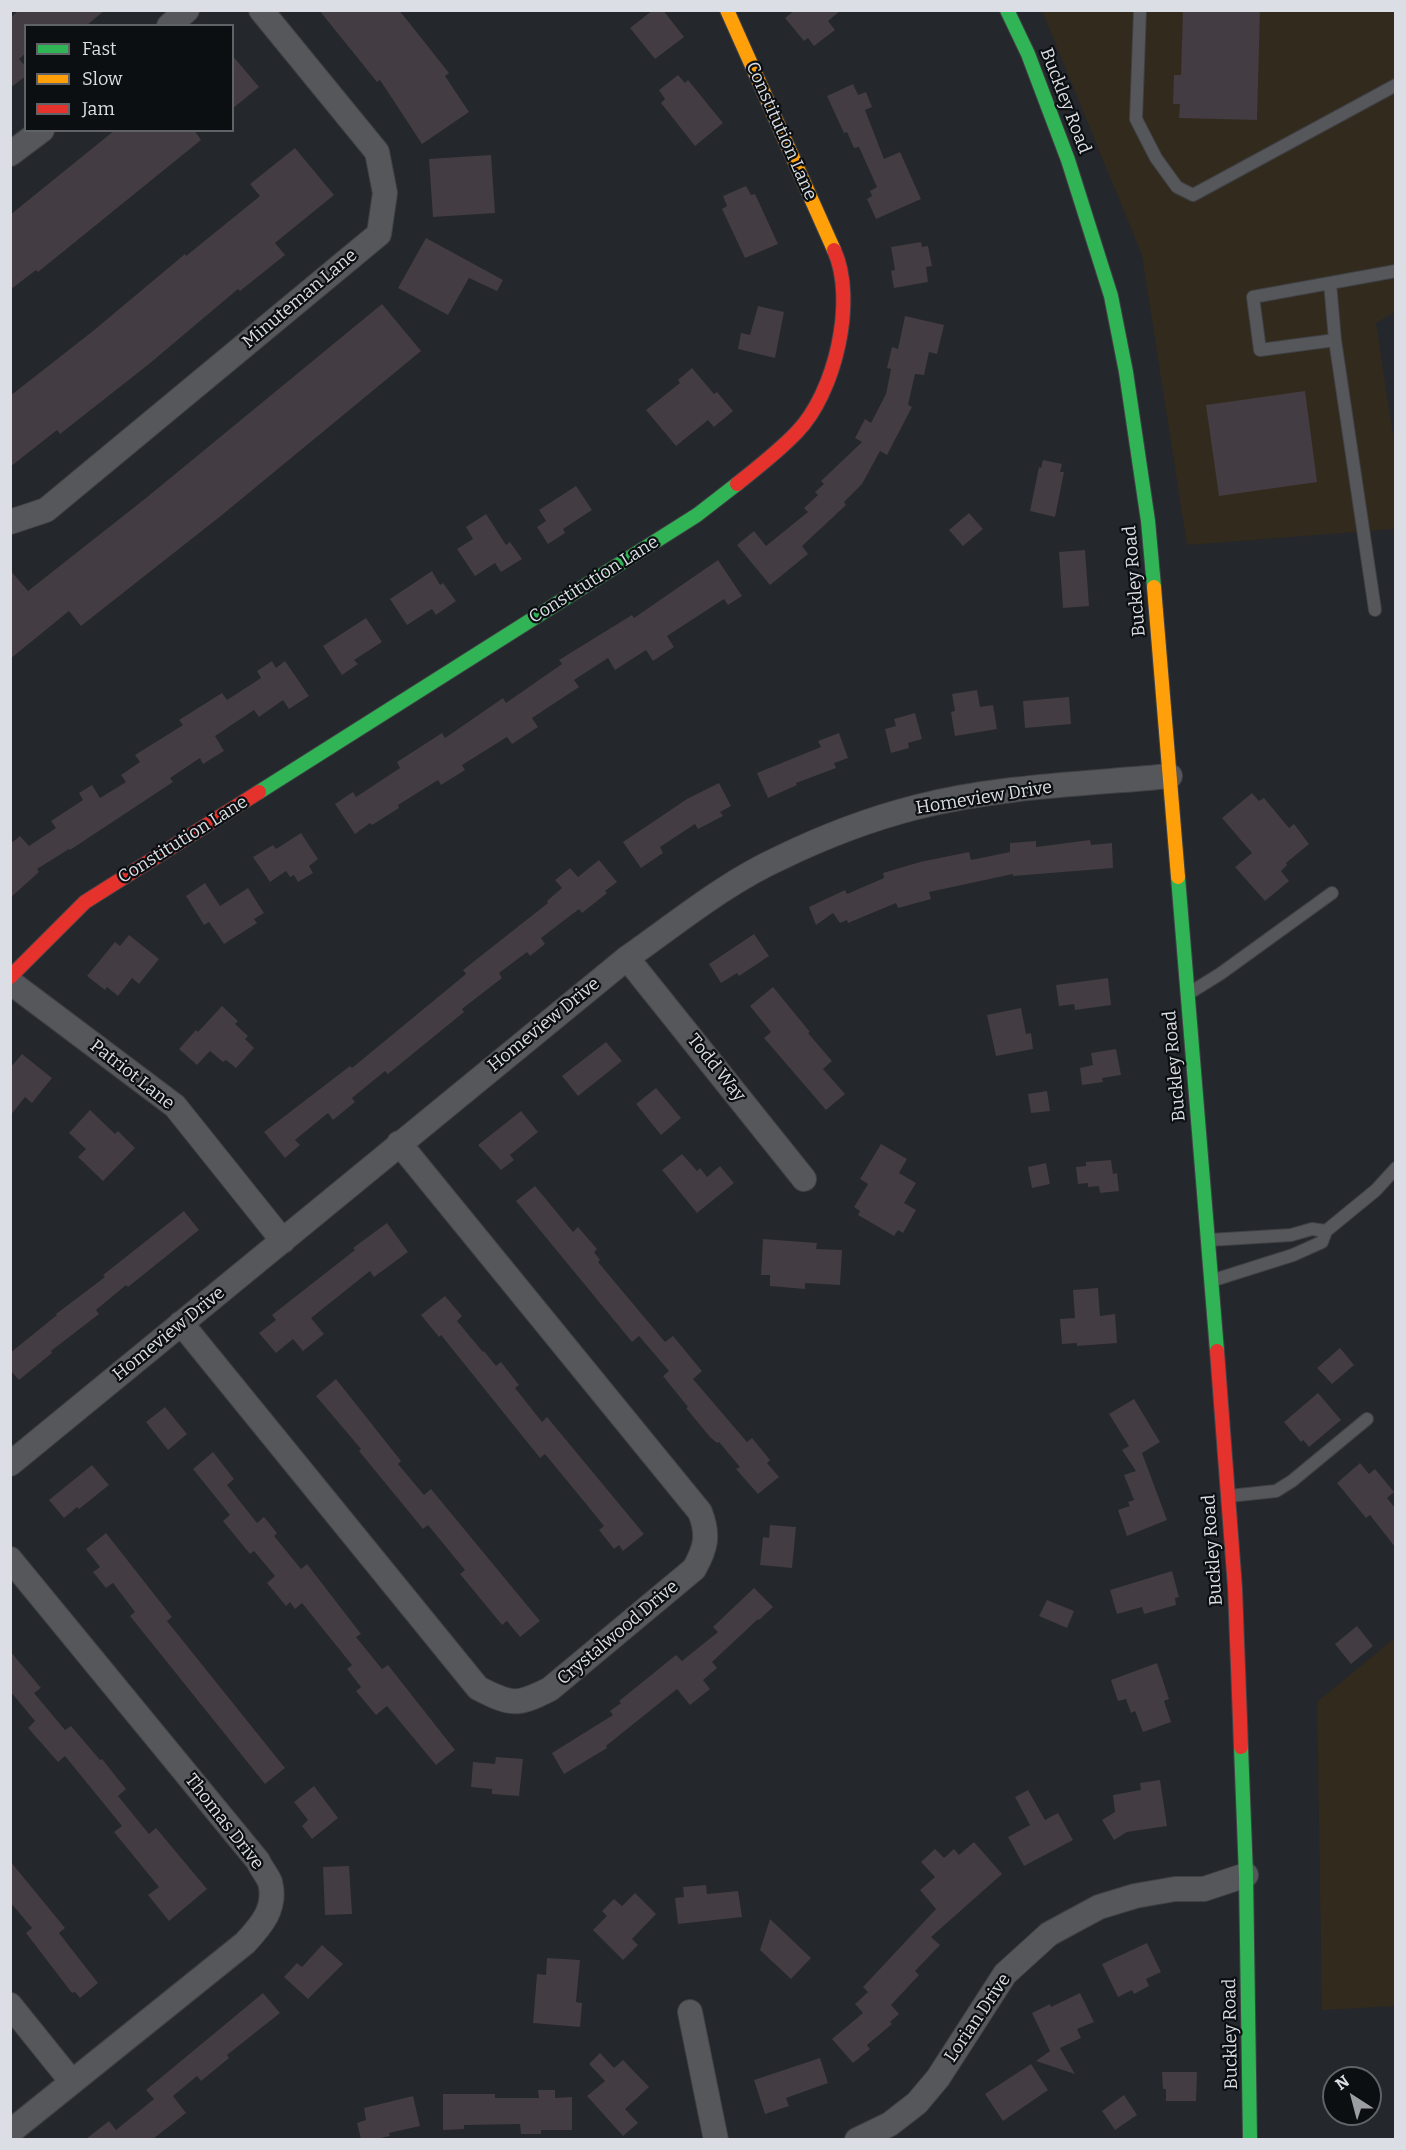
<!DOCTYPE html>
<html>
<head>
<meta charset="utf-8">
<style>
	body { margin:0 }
	#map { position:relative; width:1406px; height:2150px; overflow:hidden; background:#24272b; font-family:Bitter,serif }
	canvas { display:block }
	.frame { position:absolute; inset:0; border:12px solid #dbdee4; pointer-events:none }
	.legend { position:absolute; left:24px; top:24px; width:210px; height:108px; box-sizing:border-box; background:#0c0f12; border:2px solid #5f6266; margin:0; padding:8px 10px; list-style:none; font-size:18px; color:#dbdee4 }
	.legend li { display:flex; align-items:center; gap:12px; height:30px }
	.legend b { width:30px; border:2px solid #5f6266 }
	.north { position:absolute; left:1322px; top:2066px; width:60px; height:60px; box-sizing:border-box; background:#0c0f12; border:2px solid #5f6266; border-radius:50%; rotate:324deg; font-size:16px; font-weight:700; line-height:24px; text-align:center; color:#dbdee4 }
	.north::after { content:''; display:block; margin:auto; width:21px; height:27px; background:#9b9ea3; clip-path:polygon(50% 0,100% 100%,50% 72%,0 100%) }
</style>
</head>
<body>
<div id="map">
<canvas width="1406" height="2150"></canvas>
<div class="frame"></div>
<ul class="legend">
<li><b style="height:8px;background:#30b455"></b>Fast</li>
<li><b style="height:8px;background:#ff9f0a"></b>Slow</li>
<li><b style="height:8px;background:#e5322d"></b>Jam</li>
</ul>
<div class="north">N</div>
</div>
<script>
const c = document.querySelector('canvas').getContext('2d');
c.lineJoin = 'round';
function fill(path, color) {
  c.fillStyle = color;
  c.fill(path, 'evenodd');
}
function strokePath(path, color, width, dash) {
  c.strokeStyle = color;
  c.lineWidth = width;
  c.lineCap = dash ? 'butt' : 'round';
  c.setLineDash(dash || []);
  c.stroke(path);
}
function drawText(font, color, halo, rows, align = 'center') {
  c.font = font + ' Bitter,serif';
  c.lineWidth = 4.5;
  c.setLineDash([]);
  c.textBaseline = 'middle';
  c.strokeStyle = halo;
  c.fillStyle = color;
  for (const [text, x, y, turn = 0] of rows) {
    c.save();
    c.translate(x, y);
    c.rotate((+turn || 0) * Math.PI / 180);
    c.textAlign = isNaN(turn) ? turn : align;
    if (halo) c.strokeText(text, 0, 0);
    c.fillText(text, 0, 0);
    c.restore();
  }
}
fill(new Path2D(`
	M1042 11H1395V312L1376 323 1395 449V529L1187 545 1142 255Z
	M1395 1638V2006L1322 2010 1317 1702Z`), '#332a1e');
fill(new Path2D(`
	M19 10H105L86 26H26V53L19 59 26 67V76L10 88V18Z
	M319 10H399L449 73 445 76 469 112 422 144 380 80 377 82Z
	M653 10H663L684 37 655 59 630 28Z
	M795 10H841L828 21 835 30 814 46 808 38 804 41 785 18Z
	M1183 10H1260L1257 120 1179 118 1180 104H1173L1174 75H1181Z
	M232 55 259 87 232 109Z
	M678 75 685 83 688 80 723 123 695 146 661 103 665 99 659 90Z
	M853 84 858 95 866 92 872 107 865 110 884 159 900 152 921 199 876 219 867 199 872 196 870 191 877 187 859 147 854 148 847 132 844 133 827 96Z
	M115 130H194L201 140 38 272 36 270 10 290V215Z
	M295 148 334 195 275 243 285 255 240 291 238 289 149 364 60 434 57 430 10 467V396L93 331 185 254 186 256 260 196 250 184Z
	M491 155 495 213 433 217 429 159Z
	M746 186 751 195 755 194 778 244 745 258 722 209 727 206 723 196Z
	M426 238 503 280 497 291 469 278 448 315 398 288Z
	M921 242 922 247 928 246 932 266 926 267 928 282 894 288 891 271 895 270 891 247Z
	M382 304 421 351 222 515 81 626 69 611 10 659V570L28 591 146 498Z
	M758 306 784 312 775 358 738 349 741 333 750 335Z
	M905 316 944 325 937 354 929 352 924 375 915 374 908 405 912 407 887 455 880 451 862 484 844 502 846 505 802 546 808 554 770 585 737 545 754 531 766 546 808 512 804 508 818 495 815 492 824 484 821 481 862 442 855 438 865 419 871 423 886 394 891 369 887 368 892 347 898 349Z
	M692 368 714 394 717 392 733 411 714 427 708 420 676 446 646 410 680 383 678 380Z
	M1305 391 1317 482 1219 496 1206 405Z
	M1043 460 1062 464 1060 472H1064L1055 517 1030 511 1039 467 1041 468Z
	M576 486 592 510 563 529 565 533 548 544 537 527 546 521 539 510Z
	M969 513 983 529 963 546 949 530Z
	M486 514 506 545 510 542 522 559 501 572 495 563 475 576 457 549 473 539 466 527Z
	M1085 550 1089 606 1063 608 1059 552Z
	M718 560 742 596 728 605 724 599 667 636 674 647 653 661 646 650 615 670 608 658 574 680 579 687 532 718 538 727 512 744 507 737 462 765 465 770 441 785 438 780 398 805 399 808 372 825 370 823 355 834 335 804 353 792 356 797 400 768 397 762 442 733 445 738 503 698 506 703 562 664 559 660 632 615 634 618Z
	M432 571 440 585 443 583 456 601 436 615 432 609 407 625 390 599Z
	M366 618 382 642 354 660 358 664 342 675 323 646Z
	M272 661 276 668 285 661 309 696 289 709 283 700 259 717 254 710 215 736 224 751 203 764 200 758 170 778 173 782 70 850 69 849 37 869 39 872 10 898V844L20 836 29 846 56 828 51 821 83 800 79 793 92 785 100 798 126 782 121 775 140 762 135 755 183 725 179 720 222 693 227 700 261 678 257 671Z
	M977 690 980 707 993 705 997 729 955 736 951 712 955 711 952 694Z
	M1069 697 1071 724 1025 728 1023 701Z
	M915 713 922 739 908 743 909 748 891 753 885 729 896 726 894 719Z
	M839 733 848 758 834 763 836 768 796 783 797 785 768 798 757 773 821 747 818 741Z
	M719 783 731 806 720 812 723 816 698 829 695 824 660 847 663 853 641 868 623 842 687 799Z
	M1252 793 1259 801 1264 798 1289 828 1294 824 1309 844 1286 863 1287 865 1281 871 1289 881 1265 901 1235 867 1252 853 1222 818Z
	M301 833 318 859 309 866 313 873 298 882 294 875 290 877 286 871 270 882 253 857 273 845 276 849Z
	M1090 840 1091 845 1112 843 1113 868 1013 876V874L929 892 931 899 898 908 896 903 848 923 847 920 840 923 833 913 816 925 809 907 845 890 847 894 884 878 883 873 920 862 969 852 971 860 1010 852V843L1036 841V847Z
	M599 860 617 882 605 891 607 893 582 913 579 909 541 938 545 944 530 956 527 952 499 973 502 978 462 1009 464 1012 388 1074 385 1071 352 1098 355 1102 333 1120 328 1113 295 1140 300 1145 285 1158 264 1132 350 1066 352 1068 466 974 463 970 548 903 547 901 562 888 555 880 570 868 578 877Z
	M205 883 220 906 248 888 264 913 254 919 257 923 224 944 209 922 204 925 186 896Z
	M754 934 769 956 739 976 737 973 721 983 709 964Z
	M129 935 159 959 139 984 132 978 118 996 107 987 105 990 87 976 115 942 120 946Z
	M1108 978 1111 1005 1075 1010 1074 1004 1059 1006 1056 985Z
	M773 987 810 1032 808 1033 832 1061 823 1069 845 1094 826 1110 764 1038 771 1032 750 1006Z
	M222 1006 238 1021 235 1024 248 1036 245 1039 254 1048 236 1068 226 1060 223 1062 210 1051 197 1065 179 1049 196 1030 198 1032Z
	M1021 1008 1026 1034 1031 1033 1033 1049 996 1056 987 1015Z
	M606 1042 622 1061 578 1096 562 1076Z
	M1116 1049 1121 1075 1102 1078 1103 1082 1082 1085 1080 1068 1093 1065 1091 1053Z
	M22 1054 52 1078 32 1103 25 1097 10 1116V1068Z
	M656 1088 681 1118 661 1135 636 1104Z
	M1047 1091 1050 1111 1031 1113 1028 1094Z
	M90 1110 115 1134 118 1131 135 1148 103 1181 78 1157 86 1149 69 1133Z
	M521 1111 538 1132 510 1155 514 1160 501 1170 478 1145Z
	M881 1144 907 1159 899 1173 916 1183 904 1203 916 1210 903 1233 898 1230 894 1236 858 1215 860 1211 854 1207 868 1184 860 1179Z
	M682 1154 697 1171 700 1168 707 1177 720 1166 734 1183 697 1213 662 1170Z
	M1111 1160 1113 1174 1117 1173 1119 1191 1100 1193 1099 1186 1088 1187V1183L1078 1184 1076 1167 1086 1166V1162Z
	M1046 1163 1050 1184 1032 1188 1028 1167Z
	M535 1186 573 1232 578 1227 597 1249 594 1252 600 1260 598 1262 665 1342 673 1336 702 1371 693 1379 747 1442 752 1438 770 1460 767 1463 779 1477 758 1494 736 1469 740 1467 719 1442 717 1443 710 1437 686 1408 688 1407 663 1376 669 1371 639 1336 632 1342 516 1201Z
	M184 1211 199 1230 128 1287 126 1285 96 1310 99 1314 51 1351 52 1353 19 1380 10 1370V1353L57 1315 56 1314 105 1277 103 1275Z
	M387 1223 408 1252 374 1277 370 1271 311 1318 324 1334 303 1351 293 1339 276 1353 259 1333 276 1320 272 1315 355 1250 353 1248Z
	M763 1239 817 1243 816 1249 842 1250 840 1285 805 1283V1289L770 1286V1275H761Z
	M1098 1288 1100 1316 1115 1314 1117 1343 1077 1346V1343L1062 1344 1060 1319 1075 1318 1073 1290Z
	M445 1296 462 1316 457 1321 483 1352 484 1351 496 1366 501 1362 519 1385 515 1388 542 1422 547 1417 644 1534 623 1551 619 1545 614 1549 599 1530 604 1526 582 1499 545 1454 540 1458 441 1335 439 1337 421 1315Z
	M1340 1348 1354 1365 1332 1384 1317 1368Z
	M336 1379 401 1461 398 1464 424 1495 431 1489 540 1621 520 1637 507 1621 502 1625 460 1574 465 1570 428 1525 423 1529 359 1451 361 1449 316 1396Z
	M1318 1393 1341 1420 1309 1447 1303 1440 1301 1442 1284 1422Z
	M1134 1399 1160 1442 1142 1453 1167 1520 1127 1536 1118 1510 1130 1506 1128 1502 1134 1500 1124 1475 1136 1471 1122 1450 1129 1446 1109 1414Z
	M165 1407 187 1434 168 1450 146 1422Z
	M213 1452 234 1479 227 1485 257 1523 264 1517 277 1533 274 1536 301 1569 307 1564 361 1634 356 1637 382 1669 388 1665 455 1750 436 1765 387 1706 376 1715 356 1691 361 1687 347 1669 352 1665 302 1603 295 1609 290 1602 286 1606 267 1583 275 1576 254 1551 250 1554 223 1521 230 1515 193 1469Z
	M1360 1463 1369 1474 1375 1469 1394 1492 1387 1498 1395 1508V1547L1370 1515 1366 1518 1337 1483Z
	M92 1465 109 1485 79 1509 77 1507 64 1518 49 1500Z
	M770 1525 796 1527 792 1568 760 1565 763 1537 769 1538Z
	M106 1533 172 1617 167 1621 285 1768 265 1784 130 1616 135 1612 113 1583 106 1588 93 1572 100 1567 86 1549Z
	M1172 1571 1179 1597 1175 1598 1176 1605 1144 1614 1142 1607 1117 1614 1110 1590Z
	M754 1588 773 1607 759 1620 758 1619 712 1662 717 1668 703 1680 710 1689 690 1705 677 1689 606 1746 607 1748 564 1774 552 1753 613 1715 610 1711 621 1703 619 1701 676 1655 682 1661 718 1632 713 1627Z
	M1047 1600 1074 1611 1067 1628 1039 1616Z
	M1357 1626 1373 1646 1351 1664 1335 1644Z
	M10 1651 41 1688 34 1693 65 1730 71 1726 100 1760 102 1759 126 1789 118 1796 149 1834 156 1828 207 1889 169 1921 148 1895 159 1887 114 1832 122 1826 65 1756 58 1762 28 1728 35 1721 10 1691Z
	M1157 1663 1169 1699 1164 1701 1171 1722 1143 1732 1135 1711 1131 1713 1126 1699 1118 1701 1111 1680Z
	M496 1757 523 1759 519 1796 492 1794V1789L471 1787 473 1762 495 1764Z
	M1160 1780 1167 1826 1127 1832 1114 1840 1102 1820 1115 1812 1113 1795 1141 1790 1140 1783Z
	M314 1786 338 1818 312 1839 302 1826 308 1820 294 1802Z
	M1028 1790 1045 1820 1058 1813 1073 1840 1024 1866 1008 1837 1030 1825 1015 1797Z
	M974 1842 1002 1874 931 1937 940 1945 915 1971 919 1975 891 2005 899 2014 890 2022 892 2024 867 2045 870 2049 853 2063 832 2039 863 2013 855 2004 868 1992 863 1987 936 1909 920 1890 935 1877 921 1862 935 1849 944 1858 954 1849 959 1855Z
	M10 1861 65 1928 59 1933 98 1983 80 1998 75 1992 72 1993 26 1933 32 1928 10 1902Z
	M349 1866 352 1914 325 1915 323 1867Z
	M706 1885 707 1894 738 1891 742 1917 678 1924 675 1898 684 1897 683 1887Z
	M635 1893 656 1914 632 1939 638 1945 623 1960 593 1930 607 1916 602 1911 614 1899 622 1906Z
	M770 1919 811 1958 791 1979 760 1950Z
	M1147 1943 1161 1972 1146 1979 1149 1986 1134 1994 1132 1990 1118 1997 1102 1964Z
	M322 1945 343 1964 308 1999 284 1977 297 1963 302 1967Z
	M547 1958 580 1960 576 2002 582 2003 580 2027 533 2023 537 1974 546 1975Z
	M263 1993 280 2013 227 2055 229 2058 201 2081 197 2076 173 2096 186 2113 153 2139H86L109 2121 116 2130 154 2099 146 2090Z
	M1080 1993 1094 2022 1077 2029 1081 2038 1060 2048 1075 2074 1036 2061 1050 2051 1032 2013 1050 2004 1051 2007Z
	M600 2053 614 2068 623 2060 649 2087 625 2109 638 2123 623 2136 587 2096 605 2081 589 2064Z
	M820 2058 828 2083 786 2098 789 2106 765 2114 754 2080Z
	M1031 2064 1048 2090 1003 2121 985 2094Z
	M1162 2072H1197L1196 2101H1166V2089H1163Z
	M538 2090H555V2098L572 2097V2130H541V2134H521L520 2124 464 2125V2129L443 2130V2094H495V2098H539Z
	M1124 2095 1137 2115 1115 2130 1102 2111Z
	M413 2096 420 2126 389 2133 390 2136 376 2139H361L357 2123 366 2120 364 2108Z`), '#433c42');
const lane = new Path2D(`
	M1140 10 1136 119 1156 158 1177 187 1193 195 1396 85
	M1330 283 1335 340 1260 350 1253 297 1396 271
	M1335 340 1375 610
	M1191 992 1220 974 1332 893
	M1209 1240 1291 1235 1312 1229 1326 1231
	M1214 1280 1293 1255 1322 1242 1326 1231 1376 1190 1396 1168
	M1229 1496 1276 1491 1292 1481 1367 1419`);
const street = new Path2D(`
	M169 26 187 10
	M10 154 42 130
	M10 522 46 510 379 234 385 193 377 152 261 10
	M627 958 804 1179
	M10 982 175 1106 283 1241
	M181 1323 478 1688C511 1705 517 1706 550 1689L694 1569C706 1548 709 1535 700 1512L399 1143
	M10 1464 627 958C677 923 725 883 780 858 823 837 870 819 917 807 999 786 1086 784 1170 776
	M10 1559 258 1861C261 1868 267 1875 270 1882 277 1908 261 1926 245 1943L10 2132
	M10 2005 72 2082
	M690 2012 716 2140
	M857 2140 890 2124 917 2103 938 2078 1005 1974 1049 1934 1099 1907 1135 1896 1175 1889H1204L1246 1875`);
const fast = new Path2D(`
	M1007 10 1028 54 1068 160 1111 296 1126 372 1148 521 1154 587
	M259 792 697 515 737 484
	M1178 877 1217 1351
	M1241 1747 1246 1875 1250 2140`);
const slow = new Path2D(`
	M727 10 834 250
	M1154 587 1178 877`);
const jam = new Path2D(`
	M737 484C757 468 779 451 797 432 835 393 857 300 834 250
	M10 977 85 902 259 792
	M1217 1351 1235 1588 1241 1747`);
strokePath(lane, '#3f4145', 14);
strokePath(street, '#3f4145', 26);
strokePath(fast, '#3f4145', 16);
strokePath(slow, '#3f4145', 16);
strokePath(jam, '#3f4145', 16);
strokePath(lane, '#55575b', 12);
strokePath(street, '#55575b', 24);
strokePath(fast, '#30b455', 14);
strokePath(slow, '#ff9f0a', 14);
strokePath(jam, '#e5322d', 14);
drawText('18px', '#dbdee4', '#0c0f12', [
	["Buckley Road",1065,101,69],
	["Constitution Lane",781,131,66],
	["Minuteman Lane",300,299,-40],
	["Constitution Lane",594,580,-32],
	["Buckley Road",1135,581,-95],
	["Homeview Drive",984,798,-9],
	["Constitution Lane",183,840,-32],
	["Homeview Drive",544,1025,-39],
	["Buckley Road",1175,1066,-95],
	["Todd Way",716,1068,51],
	["Patriot Lane",132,1075,38],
	["Homeview Drive",169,1334,-39],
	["Buckley Road",1213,1550,-94],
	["Crystalwood Drive",618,1633,-40],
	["Thomas Drive",224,1822,52],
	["Lorian Drive",978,2018,-56],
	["Buckley Road",1231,2034,-91]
]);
</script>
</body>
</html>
